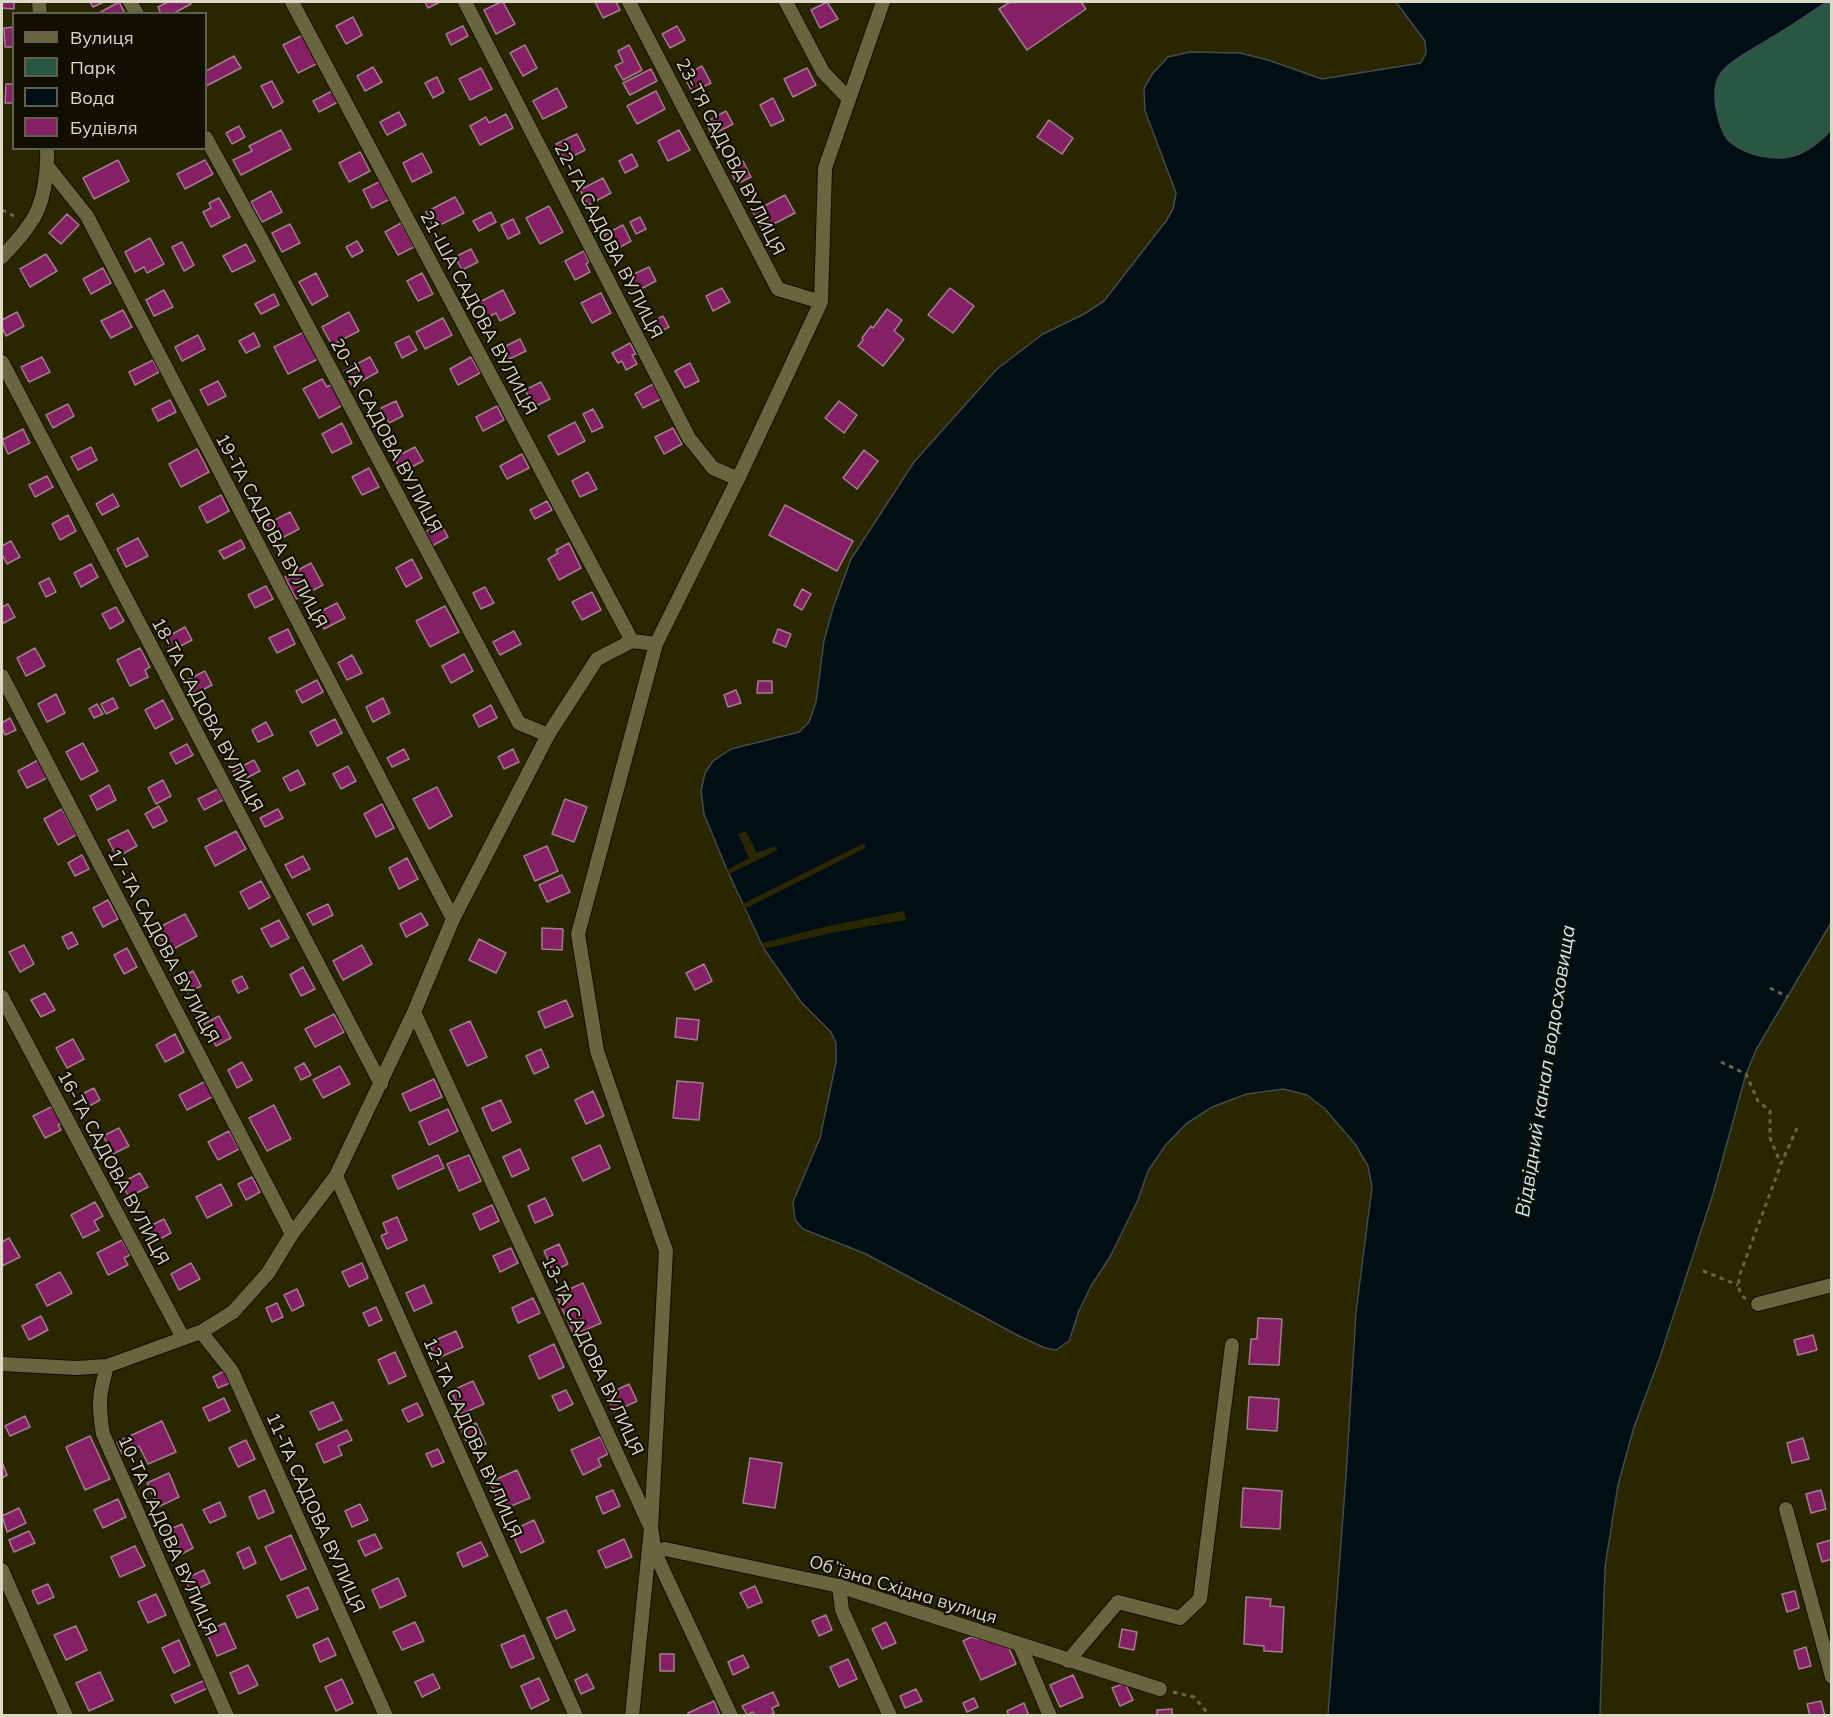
<!DOCTYPE html>
<html>
<head>
<meta charset="utf-8">
<style>
	body { margin:0 }
	#map { position:relative; width:1833px; height:1717px; overflow:hidden; background:#2a2600; font-family:Mulish,sans-serif }
	canvas { display:block }
	.frame { position:absolute; inset:0; border:3px solid #dcdac6; pointer-events:none }
	.legend { position:absolute; left:12px; top:12px; width:195px; height:138px; box-sizing:border-box; background:#110f02; border:2px solid #626050; margin:0; padding:8px 10px; list-style:none; font-size:18px; color:#dcdac6 }
	.legend li { display:flex; align-items:center; gap:12px; height:30px }
	.legend b { width:30px; border:2px solid #626050 }
</style>
</head>
<body>
<div id="map">
<canvas width="1833" height="1717"></canvas>
<div class="frame"></div>
<ul class="legend">
<li><b style="height:8px;background:#68653f"></b>Вулиця</li>
<li><b style="height:16px;background:#285743"></b>Парк</li>
<li><b style="height:16px;background:#000f16"></b>Вода</li>
<li><b style="height:16px;background:#862065"></b>Будівля</li>
</ul>
</div>
<script>
const c = document.querySelector('canvas').getContext('2d');
c.lineJoin = 'round';
function fill(path, color) {
  c.fillStyle = color;
  c.fill(path, 'evenodd');
}
function strokePath(path, color, width, dash) {
  c.strokeStyle = color;
  c.lineWidth = width;
  c.lineCap = dash ? 'butt' : 'round';
  c.setLineDash(dash || []);
  c.stroke(path);
}
function drawText(font, color, halo, rows, align = 'center') {
  c.font = font + ' Mulish,sans-serif';
  c.lineWidth = 4.5;
  c.setLineDash([]);
  c.textBaseline = 'middle';
  c.strokeStyle = halo;
  c.fillStyle = color;
  for (const [text, x, y, turn = 0] of rows) {
    c.save();
    c.translate(x, y);
    c.rotate((+turn || 0) * Math.PI / 180);
    c.textAlign = isNaN(turn) ? turn : align;
    if (halo) c.strokeText(text, 0, 0);
    c.fillText(text, 0, 0);
    c.restore();
  }
}
fill(new Path2D(`
	M1772 2H1831V181L1700 213 1677 108Z`), '#285743');
const water = new Path2D(`
	M1396 2H1827C1808 14 1789 28 1769 39 1757 47 1729 61 1721 73 1714 82 1714 97 1716 108 1718 118 1722 135 1730 142 1747 156 1778 163 1799 154 1811 149 1823 139 1831 130V923L1756 1050 1746 1074 1713 1194 1660 1357 1634 1427 1618 1485 1605 1567 1600 1715H1328L1346 1476 1356 1312 1372 1187 1368 1166 1355 1144 1325 1109 1307 1095 1283 1089 1247 1094 1212 1107 1186 1124 1165 1146 1148 1171 1138 1200 1110 1257 1091 1286 1079 1311 1069 1341 1056 1350 1045 1348 1019 1336 866 1254 803 1229 795 1220 793 1202 820 1138 836 1062V1043L831 1032 801 1002 764 949 727 870 704 814 701 791 705 773 713 761 731 749 799 732 809 722 816 702 824 641 833 608 851 559 914 462 997 369 1043 334 1084 314 1104 301 1166 221 1173 209 1176 193 1145 111 1144 88 1153 73 1168 57 1190 52 1240 53 1268 60 1322 79 1421 63 1426 53 1425 41Z`);
fill(water, '#000f16');
strokePath(water, '#424c4b', 1.5);
fill(new Path2D(`
	M746 831 757 853 775 846 778 850 729 874 727 870 749 858 738 834Z
	M864 843 866 848 745 909 743 904Z
	M904 911 906 920 835 932 764 949 762 943 828 926Z`), '#2a2600');
const building = new Path2D(`
	M2 2H14V9L2 8Z
	M90 2H104L93 7Z
	M119 2 125 13 97 14Z
	M168 2H189L191 4 172 14H161L158 7Z
	M425 2H440L428 8Z
	M501 2H503L515 24 496 34 484 10Z
	M595 2H616L620 10 603 18Z
	M827 2 838 19 820 28 811 10Z
	M1010 2H1081L1086 9 1027 50 999 9Z
	M353 17 362 35 346 44 336 26Z
	M463 26 468 36 451 45 446 34Z
	M677 26 685 40 670 48 662 34Z
	M14 27V47H5L4 28Z
	M305 34 320 62 298 73 283 45Z
	M525 45 537 68 523 76 510 53Z
	M629 45 642 70 623 80 615 66 623 62 618 51Z
	M234 56 241 68 206 86V71Z
	M702 66 711 83 692 92 684 76Z
	M373 67 382 82 365 91 357 76Z
	M481 68 492 89 470 100 459 79Z
	M807 68 816 85 793 97 784 79Z
	M651 69 657 81 630 95 623 83Z
	M437 77 444 92 433 98 425 83Z
	M272 81 283 102 273 108 261 86Z
	M6 84H14V103H5Z
	M557 88 567 107 543 119 533 101Z
	M334 90 340 101 319 112 313 101Z
	M656 91 665 109 637 124 627 106Z
	M773 98 784 120 771 126 760 105Z
	M726 111 733 124 712 135 706 122Z
	M399 112 406 125 387 135 380 122Z
	M506 114 513 128 480 145 470 126 486 117 489 123Z
	M1049 120 1073 138 1062 154 1037 137Z
	M239 126 245 137 232 144 226 133Z
	M281 130 291 149 241 175 233 160 252 151 249 146Z
	M679 130 690 150 668 161 658 141Z
	M577 134 585 150 565 160 556 144Z
	M360 152 370 171 349 182 339 163Z
	M422 153 432 172 412 182 403 163Z
	M632 154 638 166 625 173 619 161Z
	M118 160 129 181 94 199 83 178Z
	M205 160 213 174 185 189 177 174Z
	M743 161 751 177 737 184 729 169Z
	M603 178 611 193 588 205 580 190Z
	M381 181 390 199 372 208 363 190Z
	M271 191 282 212 262 222 251 202Z
	M785 195 795 213 762 230 753 212Z
	M455 197 464 213 434 228 426 212Z
	M219 198 230 217 211 227 203 212 211 208 209 203Z
	M549 206 563 232 540 244 526 218Z
	M491 212 496 222 479 231 473 221Z
	M67 214 79 225 61 244 49 233Z
	M640 217 646 229 636 234 630 222Z
	M513 219 520 233 508 239 501 225Z
	M401 223 414 247 398 255 385 232Z
	M290 224 300 243 282 252 272 233Z
	M623 225 631 241 613 251 604 235Z
	M150 238 164 264 147 273 144 267 135 272 125 252Z
	M357 241 363 251 352 257 346 247Z
	M182 242 194 265 184 271 172 247Z
	M246 244 255 261 232 272 223 256Z
	M471 249 478 262 462 270 455 257Z
	M584 251 589 262 586 264 590 272 575 280 565 261Z
	M46 254 57 271 30 287 20 269Z
	M649 267 656 281 637 291 630 276Z
	M103 268 111 283 91 294 83 279Z
	M316 273 328 296 312 305 299 282Z
	M422 273 433 294 418 301 407 281Z
	M722 288 730 302 713 311 706 296Z
	M950 288 974 306 953 333 928 315Z
	M164 290 173 307 154 316 146 300Z
	M503 290 515 313 500 321 496 313 486 318 478 303Z
	M601 293 611 313 592 323 581 303Z
	M274 294 279 305 261 314 255 304Z
	M887 309 902 320 894 331 904 339 883 366 858 346 863 340 862 338 871 326 873 328Z
	M123 310 132 327 111 338 101 321Z
	M17 312 24 326 6 336 2 327V320Z
	M349 312 359 331 332 345 322 327Z
	M663 316 669 327 654 335 648 324Z
	M443 318 452 335 425 349 416 332Z
	M304 332 318 359 288 374 274 347Z
	M254 333 260 346 246 353 239 341Z
	M198 335 205 349 182 361 175 347Z
	M409 336 417 350 402 358 395 343Z
	M520 339 526 351 507 360 500 349Z
	M630 343 636 354 632 355 637 364 626 370 622 361 618 363 612 353Z
	M42 357 50 372 29 382 21 367Z
	M370 357 378 372 352 386 344 371Z
	M471 357 480 373 458 385 450 369Z
	M153 360 159 372 135 385 129 372Z
	M690 363 699 381 685 388 675 371Z
	M322 379 327 387 332 384 343 405 319 418 303 389Z
	M218 381 226 396 208 405 200 390Z
	M541 382 550 399 534 407 525 390Z
	M653 384 661 399 643 408 635 394Z
	M170 400 176 412 158 421 152 409Z
	M396 401 403 416 389 423 381 408Z
	M839 401 857 415 844 433 825 418Z
	M68 404 74 416 53 428 46 415Z
	M497 406 504 420 483 431 476 417Z
	M593 409 603 427 592 432 583 414Z
	M575 422 585 441 558 455 548 436Z
	M342 423 352 443 332 453 322 434Z
	M673 428 682 444 664 454 655 437Z
	M23 429 30 443 8 454 2 440Z
	M91 447 97 460 78 470 71 457Z
	M415 447 423 461 402 472 394 458Z
	M197 449 209 472 181 487 169 464Z
	M864 450 878 461 857 489 843 478Z
	M522 454 529 468 507 479 500 466Z
	M369 468 379 487 362 495 352 477Z
	M588 472 597 489 580 497 572 481Z
	M47 476 53 487 35 497 29 485Z
	M113 494 119 506 102 515 96 504Z
	M221 495 229 511 207 523 199 507Z
	M547 501 552 510 535 519 530 510Z
	M785 505 853 541 837 571 769 535Z
	M290 512 299 529 276 541 267 524Z
	M68 515 76 531 60 540 52 524Z
	M441 524 448 537 432 546 425 532Z
	M138 538 148 556 126 567 117 549Z
	M241 540 245 548 224 559 219 551Z
	M11 541 20 557 7 564 2 554V546Z
	M569 543 581 568 559 580 548 559 558 553 556 550Z
	M412 559 422 578 406 587 396 568Z
	M311 563 323 585 296 599 285 577Z
	M91 564 98 577 81 587 74 573Z
	M49 578 56 592 46 597 39 583Z
	M266 586 273 599 255 608 248 595Z
	M485 587 494 603 481 609 473 593Z
	M802 589 811 594 802 610 794 605Z
	M592 592 601 610 582 620 572 602Z
	M337 603 345 618 324 629 316 614Z
	M8 604 15 617 2 624V607Z
	M445 606 459 632 430 647 416 621Z
	M116 607 124 621 110 629 102 614Z
	M185 627 192 640 171 651 165 638Z
	M288 629 295 644 277 653 269 638Z
	M778 629 791 634 786 647 773 642Z
	M514 631 521 644 500 655 493 642Z
	M35 648 45 666 26 676 17 658Z
	M140 648 150 667 145 670 148 677 130 686 117 660Z
	M464 654 473 671 451 683 442 666Z
	M352 655 362 673 347 680 338 663Z
	M205 671 212 685 195 694 187 680Z
	M317 680 323 692 302 703 296 691Z
	M758 681H772V693H757Z
	M736 690 741 703 728 707 724 695Z
	M56 694 65 713 47 722 38 704Z
	M113 698 118 708 106 714 101 704Z
	M383 698 390 713 373 722 366 707Z
	M163 700 173 719 155 729 145 710Z
	M97 704 103 714 94 718 89 709Z
	M491 705 497 718 479 727 473 715Z
	M10 718 16 730 5 735 2 728V723Z
	M335 719 342 733 317 746 310 732Z
	M266 722 273 735 258 742 252 730Z
	M83 743 98 771 81 780 66 752Z
	M187 744 193 755 176 764 170 753Z
	M404 749 409 759 392 767 387 758Z
	M513 749 519 762 504 769 498 757Z
	M40 759 49 777 27 788 18 771Z
	M254 760 260 771 239 782 233 771Z
	M348 766 356 781 341 789 333 774Z
	M298 770 305 784 290 791 283 778Z
	M163 780 171 796 156 804 148 788Z
	M109 785 116 800 97 810 90 796Z
	M437 787 452 816 429 829 413 799Z
	M218 789 223 800 204 810 198 799Z
	M565 799 587 807 574 842 552 834Z
	M382 804 394 828 376 837 364 814Z
	M159 806 167 821 153 828 145 814Z
	M62 809 76 835 58 845 44 819Z
	M278 809 283 818 265 827 260 818Z
	M128 830 137 846 117 857 108 840Z
	M236 831 246 849 215 866 205 847Z
	M547 846 558 871 535 881 524 856Z
	M82 855 89 869 75 876 68 863Z
	M303 856 310 869 292 878 285 865Z
	M407 858 418 879 399 889 389 868Z
	M562 875 570 892 547 902 539 885Z
	M261 881 270 897 249 909 240 892Z
	M108 900 118 919 103 927 93 908Z
	M328 904 333 915 313 925 307 914Z
	M421 913 428 925 406 937 400 924Z
	M185 914 197 936 168 952 156 929Z
	M279 920 289 938 271 947 261 929Z
	M542 928 563 929 562 950 542 949Z
	M72 932 78 944 68 949 62 937Z
	M479 939 506 953 496 973 469 960Z
	M24 945 34 964 20 972 9 952Z
	M362 945 372 964 343 980 333 961Z
	M127 948 137 967 124 974 114 955Z
	M704 964 712 981 695 990 686 973Z
	M303 967 315 989 301 996 290 975Z
	M193 971 201 986 188 993 180 978Z
	M242 976 248 988 238 993 232 981Z
	M45 993 55 1010 41 1017 31 1000Z
	M566 1000 573 1016 545 1028 538 1012Z
	M334 1014 344 1032 315 1047 305 1029Z
	M219 1016 231 1038 216 1046 204 1024Z
	M677 1018 699 1020 697 1040 675 1037Z
	M470 1021 487 1057 467 1066 450 1030Z
	M175 1034 184 1052 165 1062 156 1045Z
	M73 1039 84 1059 67 1068 56 1048Z
	M541 1049 549 1067 534 1074 526 1056Z
	M242 1062 252 1080 237 1088 228 1070Z
	M304 1063 311 1075 301 1080 295 1068Z
	M340 1066 350 1084 323 1098 313 1080Z
	M434 1079 442 1097 410 1111 402 1094Z
	M206 1081 214 1096 187 1110 179 1095Z
	M677 1081 703 1083 699 1120 673 1118Z
	M94 1088 100 1100 86 1108 80 1095Z
	M593 1091 604 1116 586 1124 575 1100Z
	M501 1100 511 1122 492 1131 482 1108Z
	M274 1105 291 1139 267 1151 249 1118Z
	M53 1106 62 1123 58 1125 61 1130 45 1138 33 1116Z
	M448 1109 458 1131 429 1145 419 1122Z
	M119 1128 129 1146 113 1154 103 1136Z
	M229 1131 239 1149 218 1160 208 1142Z
	M600 1145 610 1168 583 1181 572 1158Z
	M520 1149 529 1169 512 1177 503 1157Z
	M438 1155 444 1168 398 1189 392 1176Z
	M469 1155 481 1181 459 1191 447 1164Z
	M140 1173 148 1187 129 1197 121 1183Z
	M252 1177 260 1192 246 1200 238 1184Z
	M221 1184 232 1205 207 1218 196 1197Z
	M545 1198 553 1215 535 1223 528 1206Z
	M95 1202 103 1216 94 1221 99 1230 83 1238 71 1215Z
	M492 1205 499 1221 480 1230 473 1214Z
	M397 1217 407 1240 387 1249 381 1236 387 1233 383 1223Z
	M164 1219 171 1233 154 1242 146 1228Z
	M9 1238 20 1257 2 1266V1242Z
	M122 1240 130 1255 124 1258 128 1265 108 1275 97 1253Z
	M559 1244 568 1264 553 1271 544 1251Z
	M511 1248 518 1263 500 1272 493 1256Z
	M191 1263 200 1279 179 1290 171 1274Z
	M362 1263 368 1278 349 1287 342 1272Z
	M60 1272 72 1293 47 1306 36 1285Z
	M583 1283 601 1323 574 1335 556 1295Z
	M424 1285 432 1303 414 1311 406 1293Z
	M297 1289 304 1305 292 1311 284 1295Z
	M533 1298 540 1313 518 1323 512 1308Z
	M277 1303 283 1317 272 1322 266 1308Z
	M376 1307 382 1320 369 1326 363 1313Z
	M41 1316 48 1330 29 1340 22 1326Z
	M1258 1318 1282 1319 1279 1365 1249 1364 1251 1339H1257Z
	M456 1331 463 1347 436 1359 429 1343Z
	M1813 1335 1817 1350 1798 1355 1794 1340Z
	M554 1344 564 1367 539 1379 529 1356Z
	M395 1352 406 1376 389 1384 378 1360Z
	M224 1371 230 1383 218 1388 213 1377Z
	M473 1381 484 1404 461 1414 451 1391Z
	M629 1384 637 1401 614 1412 606 1395Z
	M566 1390 573 1404 559 1411 552 1396Z
	M1249 1397 1279 1399 1277 1431 1247 1429Z
	M224 1398 230 1411 209 1421 203 1408Z
	M333 1402 342 1420 319 1430 310 1412Z
	M417 1403 423 1415 408 1422 402 1410Z
	M25 1416 30 1427 10 1436 5 1426Z
	M162 1421 176 1452 148 1464 139 1446 122 1454 117 1442Z
	M476 1423 486 1444 471 1451 461 1430Z
	M347 1430 352 1440 338 1446 342 1455 324 1463 316 1444Z
	M90 1436 110 1479 85 1490 66 1447Z
	M600 1437 608 1454 598 1459 601 1466 583 1475 571 1450Z
	M1803 1438 1809 1459 1792 1463 1787 1443Z
	M246 1440 255 1459 238 1467 229 1448Z
	M438 1449 444 1462 432 1467 426 1454Z
	M750 1458 782 1463 775 1508 743 1503Z
	M2 1462 7 1475 2 1478Z
	M517 1470 530 1498 502 1510 490 1482Z
	M169 1473 179 1497 158 1507 147 1483Z
	M1243 1488 1282 1491 1280 1529 1241 1527Z
	M265 1490 274 1512 258 1519 249 1497Z
	M613 1490 620 1506 603 1514 596 1497Z
	M1821 1490 1826 1509 1811 1513 1806 1494Z
	M118 1499 126 1517 103 1528 94 1510Z
	M220 1502 226 1516 210 1523 203 1510Z
	M360 1504 368 1520 352 1527 345 1511Z
	M19 1508 26 1523 7 1532 2 1516Z
	M534 1520 544 1542 521 1553 511 1531Z
	M182 1524 193 1548 176 1557 164 1532Z
	M29 1531 35 1543 14 1552 9 1540Z
	M375 1534 382 1548 365 1556 358 1541Z
	M291 1535 306 1569 281 1580 265 1547Z
	M624 1539 632 1557 606 1568 598 1551Z
	M1831 1540 1832 1559 1822 1562 1817 1544Z
	M481 1542 488 1556 463 1567 457 1553Z
	M135 1546 145 1566 120 1577 111 1557Z
	M249 1547 256 1563 244 1569 237 1553Z
	M204 1570 210 1583 191 1592 185 1579Z
	M398 1578 406 1596 380 1608 372 1590Z
	M48 1584 54 1597 38 1604 32 1591Z
	M755 1586 762 1602 748 1608 740 1593Z
	M308 1587 318 1609 297 1618 287 1596Z
	M1795 1591 1799 1608 1787 1612 1782 1594Z
	M156 1594 166 1615 148 1623 138 1602Z
	M1246 1597 1271 1599 1270 1606 1284 1607 1282 1652 1264 1651V1646L1244 1644Z
	M566 1610 575 1630 556 1639 547 1618Z
	M826 1615 832 1630 819 1636 812 1621Z
	M415 1622 424 1641 402 1650 393 1632Z
	M886 1622 896 1643 882 1649 872 1629Z
	M225 1623 236 1648 217 1656 206 1631Z
	M76 1626 87 1650 66 1660 54 1635Z
	M1122 1629 1137 1632 1134 1650 1119 1647Z
	M524 1635 534 1658 511 1668 501 1645Z
	M971 1637 1008 1646 1016 1664 981 1680 963 1641Z
	M328 1638 336 1655 320 1662 313 1645Z
	M179 1640 190 1665 174 1673 162 1648Z
	M1806 1647 1811 1666 1799 1669 1794 1651Z
	M660 1654H674V1671H660Z
	M743 1655 749 1667 733 1675 728 1662Z
	M848 1659 857 1679 839 1687 830 1667Z
	M248 1665 258 1685 239 1694 230 1673Z
	M100 1672 113 1700 89 1711 76 1683Z
	M433 1674 440 1688 422 1697 415 1682Z
	M587 1674 594 1688 581 1694 575 1680Z
	M1073 1675 1083 1697 1060 1707 1050 1685Z
	M539 1678 549 1700 531 1709 521 1686Z
	M342 1679 353 1703 336 1711 325 1687Z
	M205 1680 208 1688 175 1703 171 1695Z
	M1125 1683 1133 1700 1120 1706 1112 1688Z
	M916 1689 922 1701 905 1708 900 1696Z
	M773 1692 779 1705 772 1708 774 1713 769 1716H755L753 1712 747 1715 742 1706Z
	M974 1698 978 1707 967 1712 963 1703Z
	M714 1701 720 1716H689L688 1713Z
	M1821 1701 1825 1716H1810L1807 1704Z
	M1024 1703 1029 1716H1009L1007 1711Z
	M1172 1709V1716H1157V1710Z`);
fill(building, '#862065');
strokePath(building, '#a37d92', 1.5);
const street = new Path2D(`
	M39 2 40 14
	M130 2 137 14
	M292 2 632 641
	M465 2 689 438 713 468 738 479
	M629 2 778 289 821 302
	M786 2 823 72 849 99
	M206 138 263 242 519 723 548 735
	M48 167 87 216 453 919
	M2 257C11 247 21 237 29 225 44 206 48 172 47 148
	M2 362 381 1084
	M2 676 292 1234
	M2 997 183 1338 201 1332 232 1371 386 1716
	M414 1012 651 1528 655 1553 731 1716
	M336 1176 576 1716
	M1758 1304 1832 1285
	M2 1364 76 1368 107 1366 201 1332 233 1312 268 1273 292 1234 336 1176 414 1012 453 919 548 735 597 659 632 641 656 644
	M107 1366C99 1395 98 1404 103 1434L227 1716
	M1786 1509 1832 1677
	M655 1553 665 1549 839 1586 1160 1689
	M2 1570 66 1716
	M839 1586 842 1610 890 1716
	M1020 1645 1050 1716
	M1068 1661 1118 1602 1180 1618 1200 1599 1232 1345
	M632 1716 651 1528 666 1251 597 1051 578 934 656 644 738 479 821 302 825 168 883 2`);
strokePath(street, '#120f00', 16);
strokePath(new Path2D(`
	M2 210 16 217
	M1770 988 1788 997
	M1721 1062 1746 1074 1758 1101 1770 1111V1138L1781 1164
	M1703 1271 1738 1285
	M1746 1299C1737 1292 1738 1284 1740 1274L1781 1164 1797 1128
	M1173 1692 1194 1697 1210 1716`), '#6a6747', 3, [4.5, 4.5]);
strokePath(street, '#68653f', 14);
drawText('18px', '#dcdac6', '#110f02', [
	["23-ТЯ САДОВА ВУЛИЦЯ",730,157,63],
	["22-ГА САДОВА ВУЛИЦЯ",608,241,63],
	["21-ША САДОВА ВУЛИЦЯ",478,313,62],
	["20-ТА САДОВА ВУЛИЦЯ",386,436,62],
	["19-ТА САДОВА ВУЛИЦЯ",271,531,62],
	["18-ТА САДОВА ВУЛИЦЯ",207,715,62],
	["17-ТА САДОВА ВУЛИЦЯ",163,946,62],
	["16-ТА САДОВА ВУЛИЦЯ",113,1168,62],
	["13-ТА САДОВА ВУЛИЦЯ",592,1356,65],
	["12-ТА САДОВА ВУЛИЦЯ",472,1438,66],
	["11-ТА САДОВА ВУЛИЦЯ",315,1513,66],
	["10-ТА САДОВА ВУЛИЦЯ",167,1536,66],
	["Обʼїзна Східна вулиця",903,1590,17]
]);
drawText('italic 20px', '#cae9f6', '#110f02', [
	["Відвідний канал водосховища",1546,1071,-81]
]);
</script>
</body>
</html>
